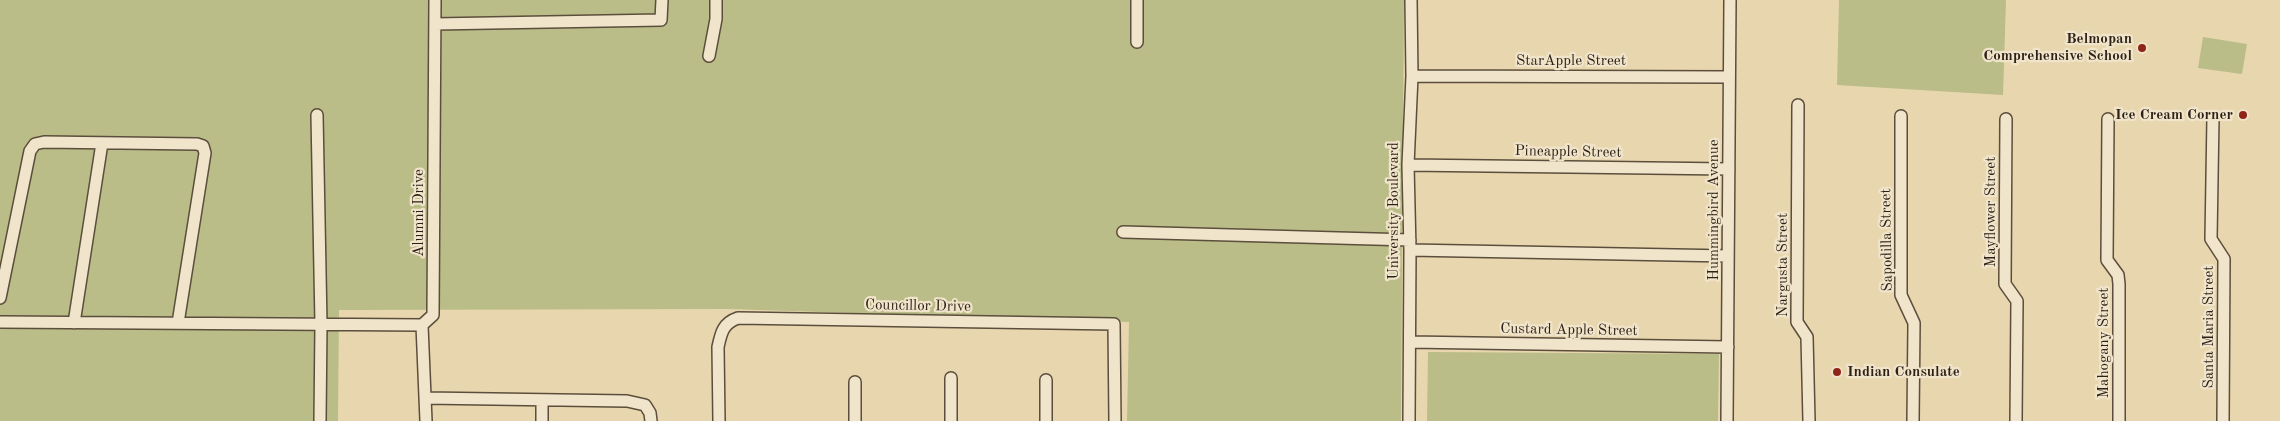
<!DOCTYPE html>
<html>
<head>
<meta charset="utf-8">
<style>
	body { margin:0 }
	canvas { display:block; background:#e8d6ae }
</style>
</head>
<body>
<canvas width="2280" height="421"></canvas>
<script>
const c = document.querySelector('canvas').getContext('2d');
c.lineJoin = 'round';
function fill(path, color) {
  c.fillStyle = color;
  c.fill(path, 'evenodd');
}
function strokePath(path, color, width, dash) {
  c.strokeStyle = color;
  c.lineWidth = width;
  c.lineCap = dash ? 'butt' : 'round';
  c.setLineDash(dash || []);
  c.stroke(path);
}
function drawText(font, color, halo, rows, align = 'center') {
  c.font = font + ' "Old Standard TT",serif';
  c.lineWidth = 4.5;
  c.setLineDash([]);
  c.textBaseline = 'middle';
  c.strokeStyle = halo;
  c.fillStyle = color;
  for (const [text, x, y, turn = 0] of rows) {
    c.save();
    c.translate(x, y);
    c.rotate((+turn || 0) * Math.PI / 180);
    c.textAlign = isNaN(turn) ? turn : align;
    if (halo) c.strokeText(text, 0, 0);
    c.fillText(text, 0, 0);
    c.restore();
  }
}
fill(new Path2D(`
	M0 0H1404L1401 421H1127L1129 322 728 309 339 310 338 421H0Z
	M1839 0H2006L2003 95 1837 85Z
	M2203 37 2247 44 2242 74 2198 68Z
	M1428 352 1719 354 1718 421H1427Z`), '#babd88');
const minor = new Path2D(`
	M1137 0V42
	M435 24 661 20 662 0
	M709 56 716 19V0
	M1412 76 1729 77
	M1798 105 1797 322 1807 337 1809 421
	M317 115 321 324 320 421
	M1901 116V295L1914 323 1913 421
	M2213 117 2211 239 2224 259 2223 421
	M2006 119 2005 284 2017 301 2016 421
	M2108 119 2107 260 2118 275 2119 284V421
	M1408 165 1729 169
	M1123 232 1410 240
	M1410 250 1728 256
	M0 298 30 151 35 144 44 142 197 144 203 146 205 153 178 323
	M0 322 422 325
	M74 323 102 143
	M422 325 433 315 435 0
	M422 325 426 421
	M1410 342 1728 347
	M426 398 627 401 645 405 650 413 651 421
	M542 421V401
	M719 421 718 347C721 333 723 323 738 318L1114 324 1115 421
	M855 421V382
	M951 421V378
	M1046 421V380
	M1409 421 1410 250 1408 165 1412 76 1411 0
	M1727 421 1730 0`);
strokePath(minor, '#5c4e3c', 14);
strokePath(minor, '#f0e4ca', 11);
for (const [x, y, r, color] of [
	[2142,48,5,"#8f2418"],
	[2243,115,5,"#8f2418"],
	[1837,372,5,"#8f2418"]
]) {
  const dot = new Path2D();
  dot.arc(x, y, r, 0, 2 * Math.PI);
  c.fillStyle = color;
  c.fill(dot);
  strokePath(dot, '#f0e4ca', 2);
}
drawText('bold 15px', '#2d2016', '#f0e4ca', [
	["Belmopan",2132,39],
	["Comprehensive School",2132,56],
	["Ice Cream Corner",2233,115],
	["Indian Consulate",1847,372,"left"]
], 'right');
drawText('15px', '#2d2016', '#f0e4ca', [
	["StarApple Street",1571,61],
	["Pineapple Street",1568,152,1],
	["Hummingbird Avenue",1714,210,-90],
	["University Boulevard",1394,211,-90],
	["Mayflower Street",1991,212,-90],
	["Alumni Drive",419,213,-90],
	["Sapodilla Street",1887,240,-91],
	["Nargusta Street",1783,265,-90],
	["Councillor Drive",918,306,1],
	["Santa Maria Street",2209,327,-90],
	["Custard Apple Street",1569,330,1],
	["Mahogany Street",2104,343,-90]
]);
</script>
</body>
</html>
